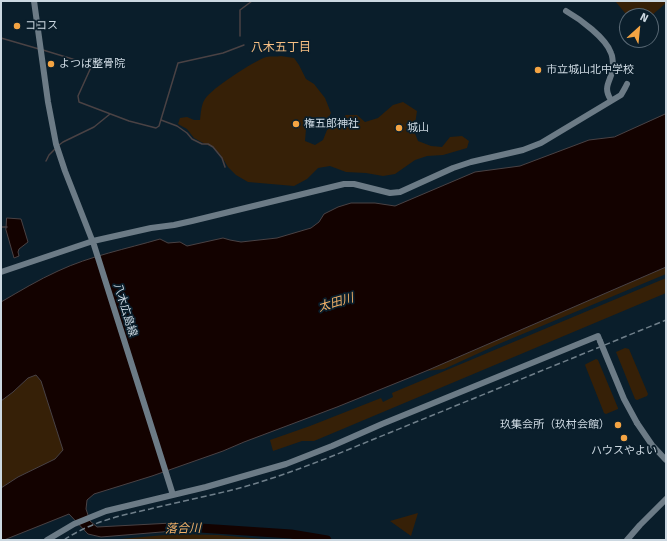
<!DOCTYPE html>
<html>
<head>
<meta charset="utf-8">
<style>
	body { margin:0 }
	#map { position:relative; width:667px; height:541px; overflow:hidden; background:#0a1e2b; font-family:"Fira Sans",sans-serif }
	canvas { display:block }
	.frame { position:absolute; inset:0; border:2px solid #ccd8e1; pointer-events:none }
	.north { position:absolute; left:619px; top:8px; width:40px; height:40px; box-sizing:border-box; background:#0a1e2b; border:1px solid #586874; border-radius:50%; rotate:27deg; font-size:11px; font-weight:700; line-height:16px; text-align:center; color:#ccd8e1 }
	.north::after { content:''; display:block; margin:auto; width:14px; height:18px; background:#f4a443; clip-path:polygon(50% 0,100% 100%,50% 72%,0 100%) }
</style>
</head>
<body>
<div id="map">
<canvas width="667" height="541"></canvas>
<div class="frame"></div>
<div class="north">N</div>
</div>
<script>
const c = document.querySelector('canvas').getContext('2d');
c.lineJoin = 'round';
function fill(path, color) {
  c.fillStyle = color;
  c.fill(path, 'evenodd');
}
function strokePath(path, color, width, dash) {
  c.strokeStyle = color;
  c.lineWidth = width;
  c.lineCap = dash ? 'butt' : 'round';
  c.setLineDash(dash || []);
  c.stroke(path);
}
function drawText(font, color, halo, rows, align = 'center') {
  c.font = font + ' "Fira Sans","Noto Sans JP",sans-serif';
  c.lineWidth = 3.5;
  c.setLineDash([]);
  c.textBaseline = 'middle';
  c.strokeStyle = halo;
  c.fillStyle = color;
  for (const [text, x, y, turn = 0] of rows) {
    c.save();
    c.translate(x, y);
    c.rotate((+turn || 0) * Math.PI / 180);
    c.textAlign = isNaN(turn) ? turn : align;
    if (halo) c.strokeText(text, 0, 0);
    c.fillText(text, 0, 0);
    c.restore();
  }
}
fill(new Path2D(`
	M615 1H666V3L651 16H629L625 13Z
	M281 56 294 58 299 65 306 79 314 84 325 98 331 113 326 122 313 126 306 129 305 141 315 145 323 140 327 130 346 115H357L365 122 378 118 393 105 403 102 417 111 414 131 418 141 431 146 442 147 450 137 462 136 469 141 467 148 443 155 427 156 415 160 395 174 383 176 366 173 346 172 330 166 318 168 307 179 294 186 248 182 236 175 228 167 220 154 213 147 205 144 194 138 187 129 178 124 180 118 187 117 194 120H200C201 113 201 105 205 99 212 88 254 61 266 57 271 56 276 57 281 56Z
	M666 267V274L501 343 444 369 426 371Z
	M666 278V293L314 441H302L273 451 270 440 310 426 381 398 383 402 393 397 392 393Z
	M625 348 629 349 648 394 647 396 637 400 635 399 616 352Z
	M596 359 598 360 618 408V409L606 414 604 413 585 365 586 364Z
	M36 375 41 381 63 450 55 459 18 477 1 488V401L13 392 28 378Z
	M418 513 411 536 390 521Z
	M176 534 218 535 273 540H109Z`), '#362007');
const water = new Path2D(`
	M666 114V267L426 371 337 407 244 442 223 451 152 476 94 494 87 500 86 509 90 521 97 527 172 523H194L210 528 101 537 88 534 69 514 4 540H1V488L18 477 55 459 63 450 41 381 36 375 28 378 13 392 1 401V302C20 291 38 280 58 271 90 256 126 249 160 239L168 243 180 242 187 246 223 238 230 240 241 242 277 238 311 228 319 222 324 214 338 207 351 203H375L395 206 475 172 520 166 589 140 614 137Z
	M7 218 21 219 28 242 19 249 18 252 19 256 14 258 6 230Z`);
fill(water, '#130200');
strokePath(water, '#4a4244', 1);
strokePath(new Path2D(`
	M240 36V10L252 1
	M1 38 39 49
	M43 50 92 65 78 96 79 102 129 121 156 128 159 126 178 63 223 53 244 45
	M161 120 177 126 187 133 192 139 202 144H208L213 147 222 158 225 167
	M59 145 63 142 94 127 110 114
	M46 161 49 155 55 149
	M1 227H7`), '#4a4244', 1.5);
strokePath(new Path2D(`
	M200 528 291 534 327 540`), '#130200', 9);
strokePath(new Path2D(`
	M34 1 48 102 56 144 65 171 94 245 173 495
	M566 11C580 19 606 38 611 53 613 57 613 63 613 68 611 82 602 86 611 100
	M1 272 93 241 151 228 174 225 192 221 344 184H354L390 193 400 192 453 168 471 162 523 150 541 143 621 95 625 88 627 84
	M637 423 652 445 666 460
	M47 540 74 524 106 511 206 487 286 464 332 446 382 424 598 336 600 341
	M627 540 640 525 666 499`), '#6c7b86', 6);
strokePath(new Path2D(`
	M64 540C91 522 118 516 150 509 178 502 208 496 236 489 270 480 302 468 335 455L666 320`), '#6f7f8a', 1.5, [6, 3]);
strokePath(new Path2D(`
	M600 341 624 399 637 423`), '#6c7b86', 6);
for (const [x, y, r, color] of [
	[17,26,4,"#f4a443"],
	[51,64,4,"#f4a443"],
	[538,70,4,"#f4a443"],
	[296,124,4,"#f4a443"],
	[399,128,4,"#f4a443"],
	[618,425,4,"#f4a443"],
	[624,438,4,"#f4a443"]
]) {
  const dot = new Path2D();
  dot.arc(x, y, r, 0, 2 * Math.PI);
  c.fillStyle = color;
  c.fill(dot);
  strokePath(dot, '#0a1e2b', 1.5);
}
drawText('11px', '#ccd8e1', '#0a1e2b', [
	["ココス",25,26],
	["よつば整骨院",59,64],
	["市立城山北中学校",546,70],
	["権五郎神社",304,124],
	["城山",407,128],
	["玖集会所（玖村会館）",610,425,"right"],
	["ハウスやよい",624,451,"center"]
], 'left');
drawText('11px', '#ccd8e1', '#0a1e2b', [
	["八木広島線",125,310,73]
]);
drawText('12px', '#f7bf83', '#0a1e2b', [
	["八木五丁目",281,48]
]);
drawText('italic 12px', '#f1b068', '#0a1e2b', [
	["太田川",336,303,-16],
	["落合川",183,529,-1]
]);
</script>
</body>
</html>
